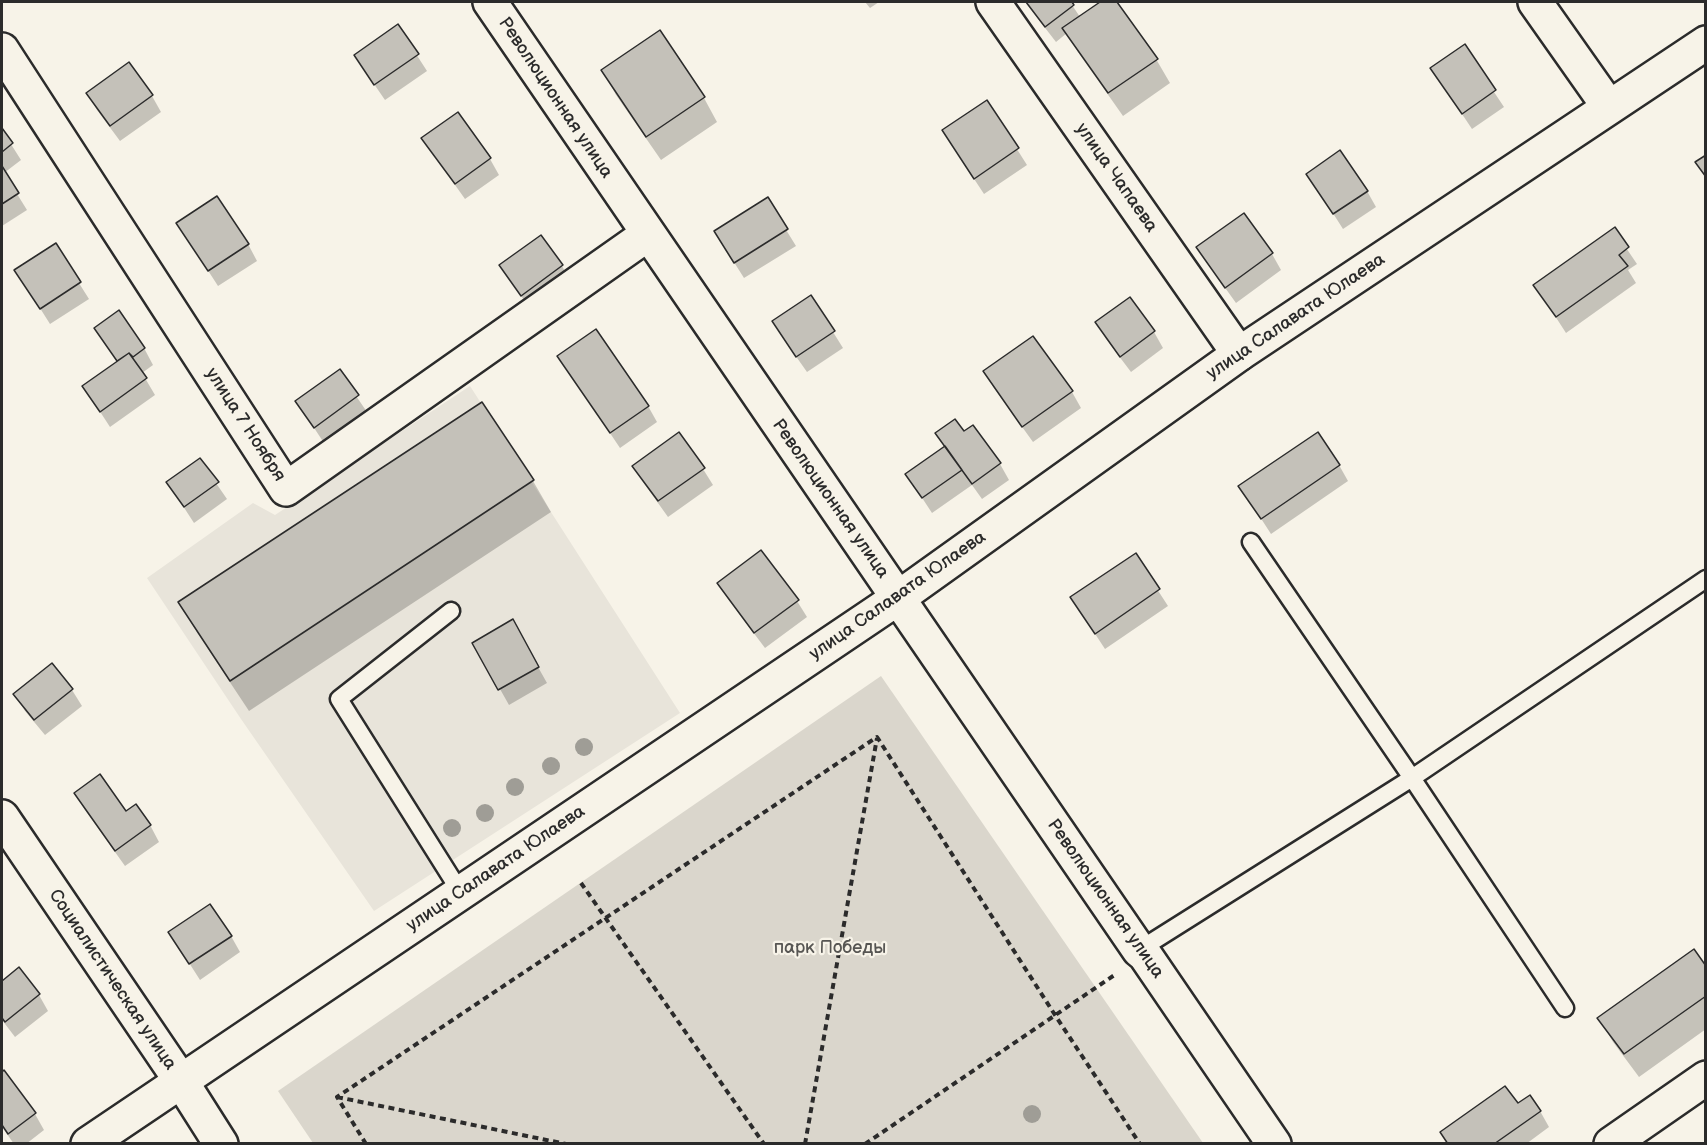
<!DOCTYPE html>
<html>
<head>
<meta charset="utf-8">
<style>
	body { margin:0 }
	#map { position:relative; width:1707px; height:1145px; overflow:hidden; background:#f7f3e8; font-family:"Balsamiq Sans",sans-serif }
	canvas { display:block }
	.frame { position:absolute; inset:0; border:3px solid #2b2b2b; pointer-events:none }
</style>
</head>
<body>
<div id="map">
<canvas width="1707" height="1145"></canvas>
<div class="frame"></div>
</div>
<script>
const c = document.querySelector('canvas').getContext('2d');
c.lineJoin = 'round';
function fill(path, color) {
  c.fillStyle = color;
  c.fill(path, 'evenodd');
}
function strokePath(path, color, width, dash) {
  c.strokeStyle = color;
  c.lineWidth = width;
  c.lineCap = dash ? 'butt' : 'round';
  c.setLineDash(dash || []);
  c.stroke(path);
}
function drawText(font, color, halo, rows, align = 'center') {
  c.font = font + ' "Balsamiq Sans",sans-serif';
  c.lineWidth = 4.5;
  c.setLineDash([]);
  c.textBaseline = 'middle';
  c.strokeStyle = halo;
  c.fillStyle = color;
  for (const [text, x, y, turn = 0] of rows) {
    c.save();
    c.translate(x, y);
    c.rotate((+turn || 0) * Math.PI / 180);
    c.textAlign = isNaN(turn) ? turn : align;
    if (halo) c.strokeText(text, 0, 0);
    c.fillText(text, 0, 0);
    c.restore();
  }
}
fill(new Path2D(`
	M470 386 680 713 374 911 241 719 147 578 253 503 275 515Z`), '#e8e4da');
fill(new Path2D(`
	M881 676 1203 1143H313L278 1091Z`), '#dad6cc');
fill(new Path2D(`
	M865 2H879L870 8Z
	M1025 2H1070L1080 17 1103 2H1115L1156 59 1170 83 1123 116 1078 52 1067 33 1056 42Z
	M398 26 427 71 385 100 365 71Z
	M1464 47 1504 107 1472 129 1432 69Z
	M129 64 152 96 161 112 120 141 97 110 88 94Z
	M603 71 704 98 717 122 661 160 616 95Z
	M987 102 1027 165 984 194 953 147Z
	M457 114 490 159 499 175 465 199 433 154 423 138Z
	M2 130 21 160 4 173 27 210 2 226Z
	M1308 174 1367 191 1376 207 1343 229Z
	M767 199 796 246 744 278 725 248Z
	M178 224 248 244 257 261 218 286Z
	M1614 230 1637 264 1628 270 1636 283 1566 333 1535 285Z
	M541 237 562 266 571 282 532 311 511 282 501 266Z
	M55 245 89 299 50 324 26 286Z
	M1198 248 1272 254 1281 270 1236 303 1208 264Z
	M1130 299 1154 332 1163 348 1131 372 1106 339 1097 323Z
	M96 328 144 348 153 365 142 373 155 395 110 427 84 387 118 363Z
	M833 332 843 348 807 372 783 338Z
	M559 357 648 406 657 422 620 448Z
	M339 371 367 412 324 443 297 402Z
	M985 372 1072 392 1081 408 1033 442 994 388Z
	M481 404 533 481 551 512 249 711 198 634 180 603Z
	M937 433H964L1000 464 1009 480 982 499 972 485 932 513 907 475 945 448Z
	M200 460 227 499 194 523 168 483Z
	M1339 465 1348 481 1271 534 1240 486Z
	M634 466 703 469 713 485 668 517 643 482Z
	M1135 555 1168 606 1105 649 1082 614Z
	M719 583 797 601 807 617 765 648 728 599Z
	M512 621 547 683 509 705 474 643Z
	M52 665 72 690 82 706 45 735 25 711 15 695Z
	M76 794 126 813 150 825 159 842 125 866 85 810Z
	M170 933 231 936 240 952 200 980Z
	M1706 968V1029L1639 1077 1613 1042 1599 1018Z
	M19 969 39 995 48 1011 15 1037 2 1020V983Z
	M4 1072 35 1114 44 1130 26 1144H14L2 1127V1074Z
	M1517 1106 1540 1111 1549 1127 1526 1144H1449Z`), '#0003');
const building = new Path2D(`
	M1026 2H1072L1074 5 1045 27Z
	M1100 2H1117L1158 59 1108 93 1062 28Z
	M398 24 419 54 374 85 354 55Z
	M660 30 705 97 646 137 601 70Z
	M1465 44 1496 90 1462 114 1430 68Z
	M129 62 153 95 110 126 86 93Z
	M987 100 1019 148 974 179 942 130Z
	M458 112 491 158 455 184 421 138Z
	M2 128 13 143 2 152Z
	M1340 150 1368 191 1333 214 1306 174Z
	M1706 155V177L1695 162Z
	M2 166 19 193 2 204Z
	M217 196 249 244 208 271 176 223Z
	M768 197 788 229 734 263 714 231Z
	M1244 213 1273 253 1225 288 1196 247Z
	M1615 227 1629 247 1619 255 1628 266 1556 317 1533 285Z
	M541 235 563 265 521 296 499 265Z
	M56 243 81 282 40 309 14 270Z
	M811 295 835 331 796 357 772 321Z
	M1130 297 1155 331 1120 357 1095 322Z
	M119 310 145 348 133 357 129 353 117 361 94 328Z
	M596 329 649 406 610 433 557 356Z
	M1033 336 1073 391 1022 427 983 371Z
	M129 353 147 378 100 412 82 386Z
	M340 369 359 395 314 428 295 401Z
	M482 402 534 480 230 681 178 602Z
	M955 419 964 431 973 425 1001 463 972 484 935 433Z
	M679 432 705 468 658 501 632 466Z
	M1318 432 1340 465 1261 519 1238 486Z
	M945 446 962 470 922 498 905 474Z
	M200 458 219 482 184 507 166 482Z
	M761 550 799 600 754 633 717 583Z
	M1136 553 1160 589 1095 634 1070 597Z
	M513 619 539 667 498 690 472 643Z
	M52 663 73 689 34 720 13 694Z
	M100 774 126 811 136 804 151 825 115 851 74 793Z
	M210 904 232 936 189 964 168 932Z
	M1694 949 1706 966V996L1624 1054 1597 1018Z
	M19 967 40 994 5 1022 2 1018V981Z
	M4 1070 36 1113 8 1134 2 1125V1072Z
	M1505 1086 1518 1103 1530 1095 1541 1111 1494 1144H1448L1440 1132Z`);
fill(building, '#c4c1b9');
strokePath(building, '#2b2b2b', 1.5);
const service = new Path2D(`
	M1251 542 1412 778 1565 1008
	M451 611 339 699 461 893
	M1139 950 1412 778 1706 579`);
const minor = new Path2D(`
	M993 2 1239 354
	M1535 2 1609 107
	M2 50 286 489 648 234
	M2 817 181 1081 221 1144
	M1611 1144 1706 1078`);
const tertiary = new Path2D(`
	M490 2 1139 950 1145 955 1274 1144
	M88 1144 898 598 1239 354 1706 43`);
strokePath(service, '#2b2b2b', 21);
strokePath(minor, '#2b2b2b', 38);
strokePath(tertiary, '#2b2b2b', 38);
strokePath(new Path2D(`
	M581 883 764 1144
	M337 1097 566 1144
	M366 1144 337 1097 877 737 1055 1015 1140 1144
	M805 1144 877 738
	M865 1144 1116 974`), '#2b2b2b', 4, [6, 4.5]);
strokePath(service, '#f7f3e8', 16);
strokePath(minor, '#f7f3e8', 33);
strokePath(tertiary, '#f7f3e8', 33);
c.fillStyle = '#9f9d96';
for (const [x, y] of [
	[584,747],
	[551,766],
	[515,787],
	[485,813],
	[452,828],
	[1032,1114]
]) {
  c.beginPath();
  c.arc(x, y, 9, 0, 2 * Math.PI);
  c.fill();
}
drawText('18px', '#2b2b2b', '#f7f3e8', [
	["Революционная улица",555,98,56],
	["улица Чапаева",1116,178,55],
	["улица Салавата Юлаева",1296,317,-34],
	["улица 7 Ноября",245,425,57],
	["Революционная улица",830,499,55],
	["улица Салавата Юлаева",898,596,-35],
	["улица Салавата Юлаева",496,869,-34],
	["Революционная улица",1105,899,55],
	["Социалистическая улица",112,980,56]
]);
drawText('18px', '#575653', '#f7f3e8', [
	["парк Победы",830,948]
]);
</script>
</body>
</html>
